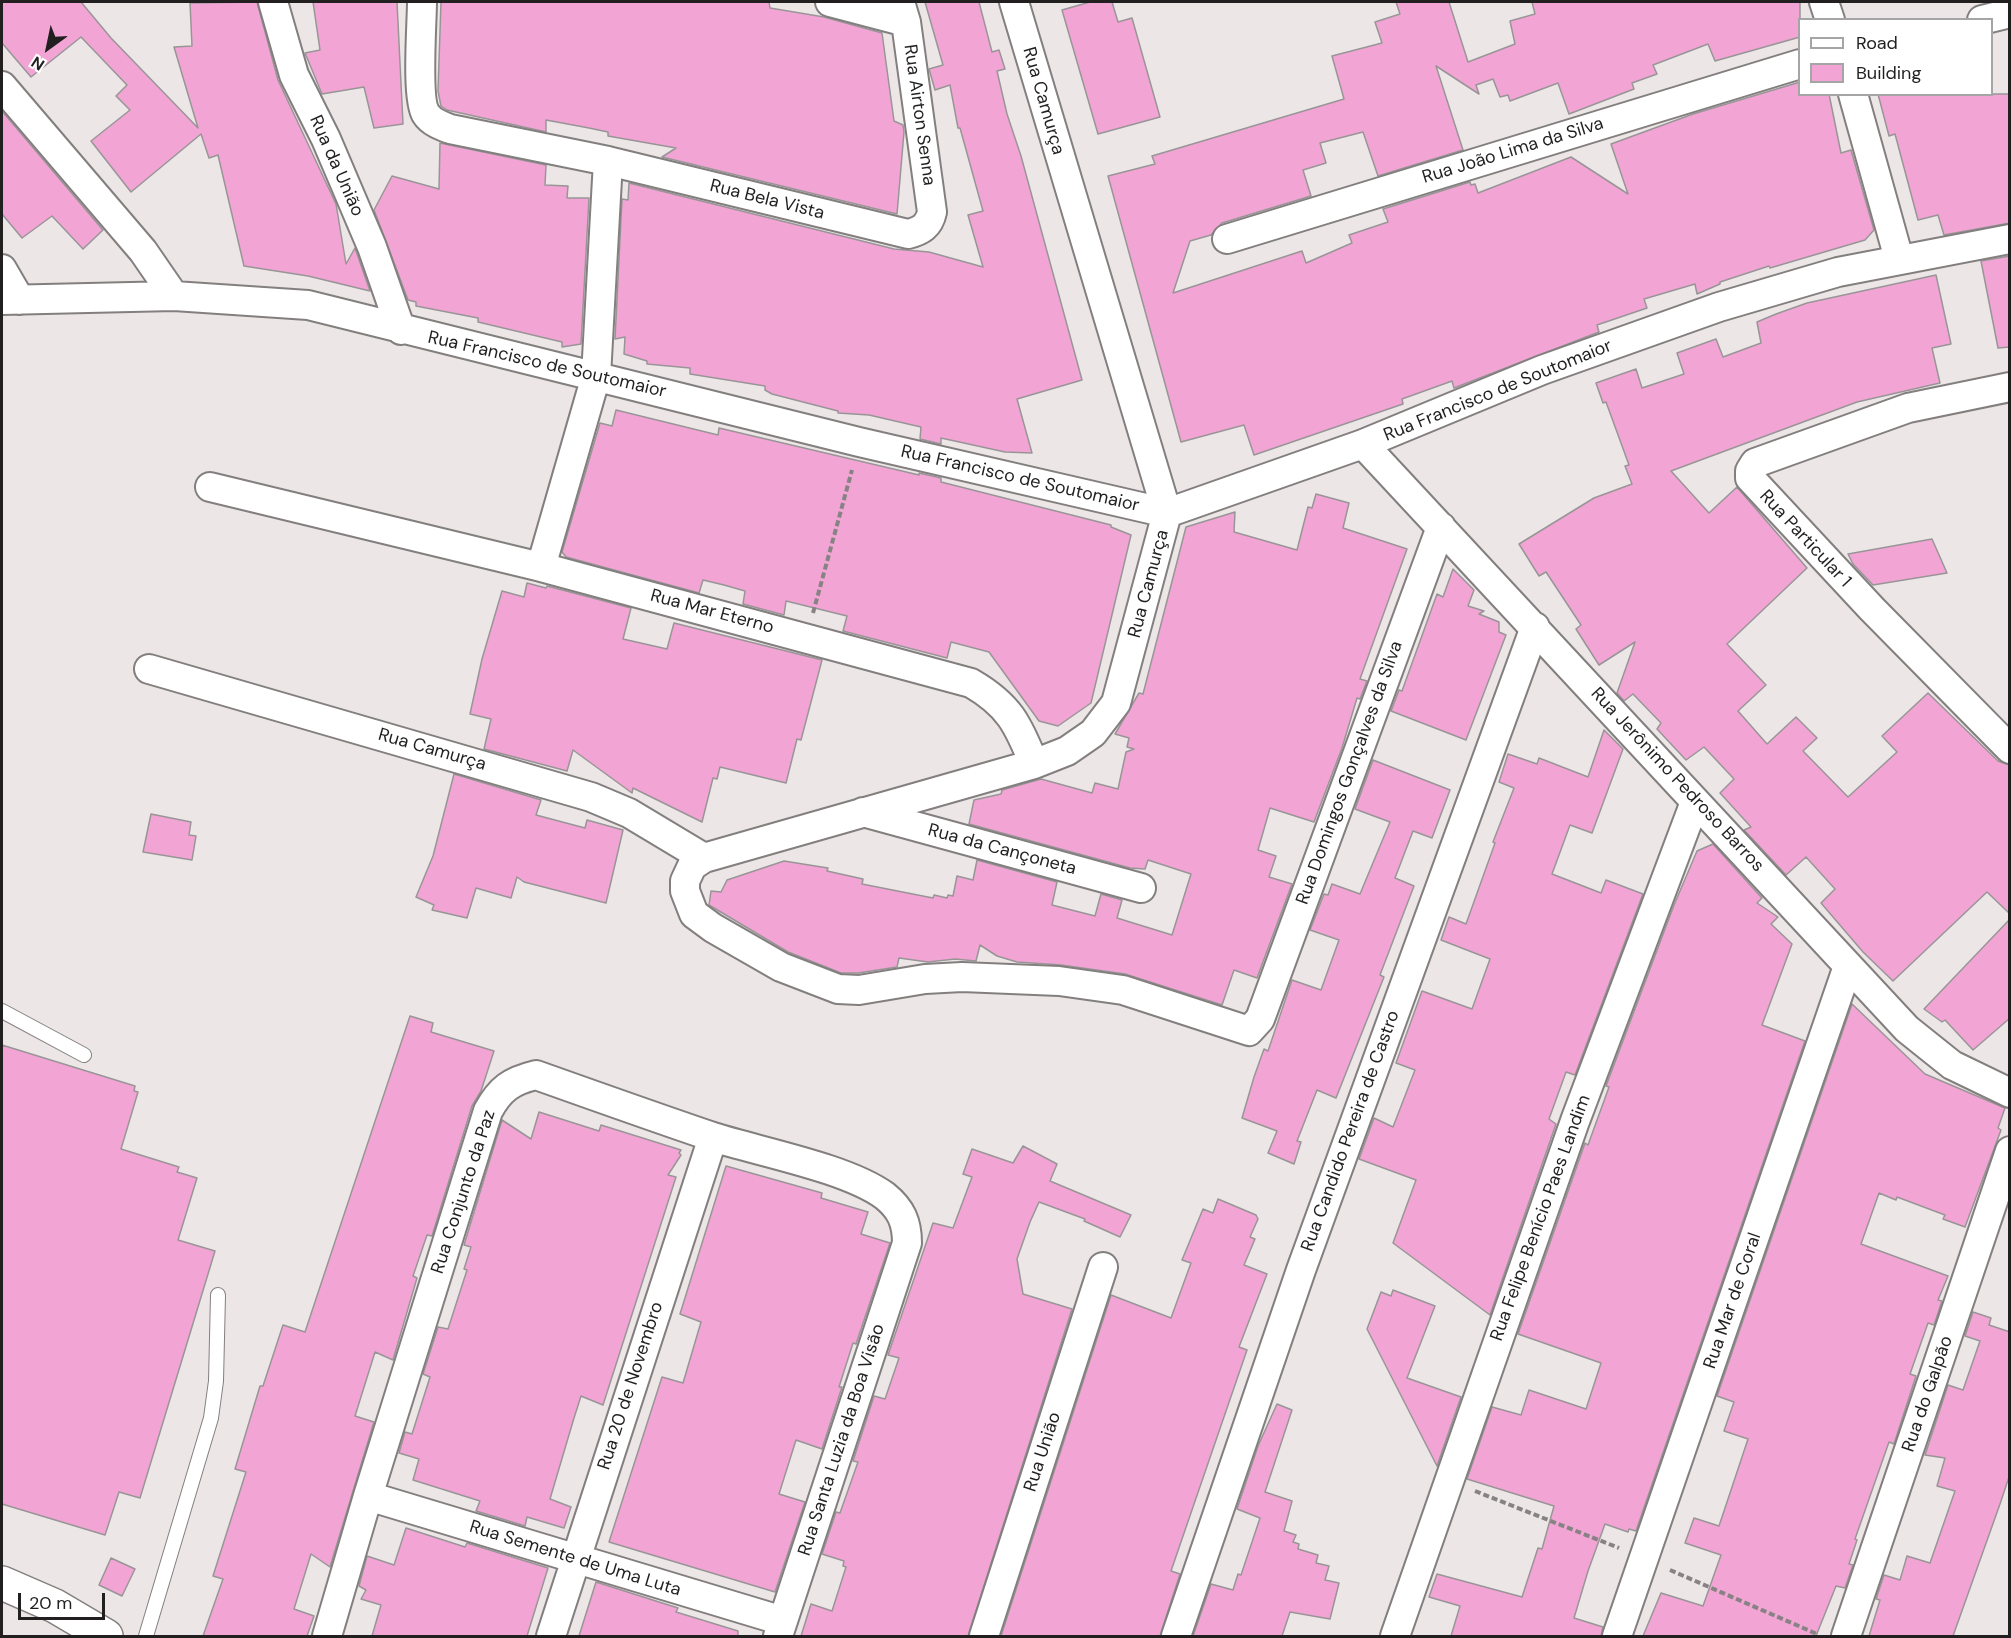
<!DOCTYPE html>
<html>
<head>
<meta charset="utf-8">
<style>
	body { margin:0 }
	#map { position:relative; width:2011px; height:1638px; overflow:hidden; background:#ece6e7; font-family:"DM Sans",sans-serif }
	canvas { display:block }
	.frame { position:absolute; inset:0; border:3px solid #211f1f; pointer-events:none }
	.legend { position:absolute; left:1798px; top:18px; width:195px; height:78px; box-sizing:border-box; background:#fff; border:2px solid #a6a5a5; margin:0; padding:8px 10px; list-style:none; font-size:18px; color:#211f1f }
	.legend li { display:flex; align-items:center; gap:12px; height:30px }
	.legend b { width:30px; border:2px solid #a6a5a5 }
	.north { position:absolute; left:18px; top:18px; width:60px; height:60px; -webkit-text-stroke:4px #fff; paint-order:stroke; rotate:213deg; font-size:16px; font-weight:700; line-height:24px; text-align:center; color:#211f1f }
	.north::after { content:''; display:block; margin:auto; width:21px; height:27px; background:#211f1f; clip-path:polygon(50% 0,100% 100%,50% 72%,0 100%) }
	.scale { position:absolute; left:18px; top:1593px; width:87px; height:27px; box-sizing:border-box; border:3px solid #211f1f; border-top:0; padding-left:8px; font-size:18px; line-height:21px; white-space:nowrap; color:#211f1f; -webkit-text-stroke:4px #fff; paint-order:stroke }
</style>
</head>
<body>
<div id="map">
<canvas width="2011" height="1638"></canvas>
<div class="frame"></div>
<ul class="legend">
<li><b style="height:8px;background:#fff"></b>Road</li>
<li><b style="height:16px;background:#f2a5d4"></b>Building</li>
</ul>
<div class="north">N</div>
<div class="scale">20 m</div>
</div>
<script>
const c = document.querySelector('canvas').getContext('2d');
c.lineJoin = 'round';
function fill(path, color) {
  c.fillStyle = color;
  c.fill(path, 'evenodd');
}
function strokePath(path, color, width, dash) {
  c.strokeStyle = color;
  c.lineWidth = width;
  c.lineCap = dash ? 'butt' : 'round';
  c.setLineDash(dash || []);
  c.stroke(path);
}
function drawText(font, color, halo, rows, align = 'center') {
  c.font = font + ' "DM Sans",sans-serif';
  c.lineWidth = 5;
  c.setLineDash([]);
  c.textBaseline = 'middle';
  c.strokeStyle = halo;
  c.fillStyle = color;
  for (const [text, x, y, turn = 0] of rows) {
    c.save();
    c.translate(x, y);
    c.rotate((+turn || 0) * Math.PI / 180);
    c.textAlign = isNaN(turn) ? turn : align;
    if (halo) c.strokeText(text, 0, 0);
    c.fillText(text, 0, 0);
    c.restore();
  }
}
const building = new Path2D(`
	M2 2H81L111 38 198 128 174 47 192 46 190 3 257 2 278 80 336 204 346 264 355 248 370 291 308 276 244 266 218 155 209 158 201 134 131 192 91 141 130 110 116 96 127 85 81 37 31 77 2 43Z
	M313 2H397L403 124 374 128 364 87 322 94 305 53 320 50Z
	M441 2H769L770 8 824 17 882 33 894 121 903 125 904 132 897 214 662 157 676 148 608 136V132L589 128 546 120V132L447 110 441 106 438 91Z
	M925 2H979L992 52 999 50 1005 69 997 71 1007 114 1021 156 1082 380 1017 399 1032 453 1005 452 941 438V444L920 439 921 427 869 415 838 413V411L772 394 765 390V386L690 374V368L647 364V361L624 354 625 337 615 339 622 199 628 200 629 183 894 249 929 252 983 267 968 215 983 211 960 128H958L950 85 935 90 929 69 943 65Z
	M1090 2H1112L1118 22 1132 18 1160 117 1098 134 1062 10Z
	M1396 2H1449L1468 62 1515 44 1510 21 1535 14 1532 2H1800V37L1715 61 1708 44 1653 65 1657 74 1632 83 1634 89 1569 114 1558 83 1510 101 1508 95 1500 97 1493 79 1476 85 1479 94 1436 66 1463 150 1378 176 1363 132 1320 143 1326 163 1303 170 1311 196 1222 223 1211 235 1190 241 1173 293 1302 251 1306 263 1352 243 1349 235 1388 222 1383 209 1470 182 1471 185 1475 184 1478 193 1571 157 1628 194 1611 144 1693 114 1800 82V94H1829L1841 153 1851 150 1874 230 1865 240 1770 268 1769 266 1720 282V284L1697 294 1695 284 1644 299 1647 308 1597 325 1599 332 1454 388 1452 381 1402 399 1403 404 1254 455 1244 425 1181 442 1108 176 1155 164 1152 156 1344 99 1332 56 1382 43 1375 22 1400 14Z
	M1878 94H2010V223L1944 235 1938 215 1918 220 1895 134 1889 136Z
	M2 111 103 230 83 249 52 216 22 238 2 214Z
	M440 143 546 165 545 185 568 186 567 198H589L581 344 562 347V342L478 322V318L416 306V302L408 300 374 210 392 176 439 189Z
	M2010 256V347L1998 348 1981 261Z
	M1936 275 1951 344 1932 348 1940 383 1857 402 1671 471 1709 513 1737 487 1807 568 1727 644 1766 685 1738 711 1767 744 1796 717 1817 738 1803 751 1848 797 1897 752 1882 736 1928 693 1998 761 2010 765V914L1987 892 1893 981 1863 952 1821 903 1835 889 1806 857 1786 875 1744 830 1751 827 1720 793 1734 779 1704 747 1686 760 1657 729 1661 723 1633 694 1624 701 1617 693 1635 642 1599 665 1576 629 1581 625 1546 572 1539 576 1519 544 1594 498 1632 484 1625 466 1629 465 1606 402 1603 403 1596 383 1636 369 1642 388 1684 374 1677 353 1716 339 1723 357 1761 343 1757 322 1776 314 1807 303Z
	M616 410 718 435 719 428 919 475V473L941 478V482L1111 525V527L1131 535 1091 703 1058 726 1039 721 989 652 951 642 947 658 843 631 847 616 786 601 784 615 743 604 745 591 724 585 703 580 699 593 566 557 562 552 600 423 612 426Z
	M1316 494 1349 503 1343 528 1407 549 1360 679 1367 681 1360 699 1357 698 1342 748 1314 822 1270 808 1258 850 1276 856 1269 877 1292 884 1257 978 1234 970 1222 1005 1125 974 1061 965 1017 962 997 956 980 945 976 961 955 959 928 962 899 958 897 967 858 973H841L788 952 709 905 711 891 721 892 727 880 784 861 828 868 827 871 863 879 862 884 933 898 934 895 947 898 948 895 953 896 957 876 973 880 977 860 1057 882 1052 905 1095 916 1101 894 1122 900 1117 918 1172 935 1191 874 1148 860 1145 869 1130 868 969 824 974 800 1001 794 1002 790 1041 779 1092 793 1095 783 1118 789 1126 752 1134 749 1127 747 1129 738 1115 734 1139 693 1143 694 1186 527 1235 512 1234 532 1297 550 1308 507 1312 508Z
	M1932 539 1947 573 1873 585 1853 564 1848 554Z
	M1453 569 1474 590 1468 606 1484 611 1479 614 1499 622V632L1506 635 1466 740 1391 711 1399 690 1402 691 1437 594 1443 597Z
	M527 583 546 588 547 586 631 608 623 639 667 649 674 623 822 660 801 740 797 739 786 783 720 767 717 779 713 778 702 822 633 788 632 793 573 750 567 771 484 749 491 719 470 714 482 659 502 591 524 597Z
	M1604 730 1623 749 1592 833 1570 825 1552 874 1601 893 1606 880 1643 894 1575 1075 1566 1072 1549 1119 1556 1124 1490 1315 1393 1243 1416 1180 1359 1159 1374 1118 1393 1127 1415 1070 1396 1063 1422 991 1472 1009 1490 959 1441 940 1449 917 1466 924 1495 843 1493 842 1514 788 1499 782 1508 754 1537 764 1539 758 1588 777Z
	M1373 760 1450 790 1432 838 1413 831 1395 878 1414 886 1380 975 1384 977 1336 1098 1317 1090 1297 1141 1301 1142 1294 1164 1268 1153 1277 1131 1242 1118 1254 1077 1264 1049 1268 1051 1292 980 1321 990 1339 940 1310 930 1324 894 1328 895 1332 884 1360 894 1390 822 1355 809Z
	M454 774 541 800 536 815 585 828 587 820 623 830 606 903 524 882 517 877 511 898 476 888 467 918 432 910 434 905 416 897 433 856Z
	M151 814 191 822 189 835 196 836 192 860 143 852Z
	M1713 844 1762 898 1757 903 1778 917 1771 924 1792 944 1762 1025 1805 1041 1636 1531 1629 1529 1628 1532 1605 1524 1588 1571 1574 1618 1603 1627 1601 1636H1451L1460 1606 1429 1597 1437 1574 1522 1597 1538 1548 1542 1549 1554 1506 1467 1479 1492 1407 1521 1415 1529 1390 1586 1409 1601 1363 1518 1334 1585 1143 1588 1145 1609 1087 1606 1086 1674 905 1697 851Z
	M2010 919V1018L1973 1050 1945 1020 1942 1022 1924 1009Z
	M1852 1004 1925 1074 2005 1108 1998 1128 2001 1130 1965 1227 1943 1219 1945 1215 1897 1197 1896 1200 1879 1193 1861 1244 1948 1276 1938 1300 1942 1301 1934 1325 1928 1323 1910 1374 1916 1376 1894 1444 1889 1442 1855 1539 1857 1540 1849 1564 1853 1565 1845 1588 1836 1586 1816 1636H1643L1661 1593 1703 1606 1721 1555 1685 1543 1694 1518 1719 1526 1748 1439 1724 1431 1734 1402 1717 1396Z
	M410 1016 433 1023 431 1032 494 1051 481 1091 472 1106 432 1236 427 1235 413 1276 417 1278 393 1360 375 1352 355 1416 374 1422 330 1567 311 1554 294 1609 314 1616 307 1636H203L223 1579 213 1576 246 1472 235 1469 260 1386H263L283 1325 305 1332Z
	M2 1045 135 1086 134 1091 138 1092 121 1149 179 1167 177 1172 197 1178 178 1240 215 1251 140 1498 119 1492 105 1535 2 1504Z
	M539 1112 599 1131 601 1125 681 1150 679 1153 681 1155 668 1175 676 1177 603 1405 581 1396 574 1418 550 1499 571 1507 564 1528 527 1517 525 1526 476 1511 480 1501 413 1480 419 1459 399 1453 405 1432 412 1434 430 1377 423 1374 438 1327 448 1329 467 1270 464 1269 471 1247 464 1245 502 1120 531 1139Z
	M1023 1146 1057 1164 1050 1181 1131 1215 1120 1237 1084 1221 1085 1219 1039 1202 1030 1222 1017 1259 1023 1294 1072 1309 968 1636H801L811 1604 832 1611 846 1567 843 1566 844 1561 822 1554 836 1512 840 1513 858 1462 853 1461 874 1396 885 1399 899 1358 888 1355 933 1223 953 1228 972 1177 963 1174 972 1149 1013 1163Z
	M726 1166 822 1193 821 1198 868 1212 861 1234 890 1243 856 1344 853 1343 839 1387H842L822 1449 796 1440 779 1494 805 1502 775 1592 609 1542 662 1377 683 1383 701 1322 680 1314Z
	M1218 1199 1256 1215 1258 1219 1250 1237 1255 1239 1244 1265 1267 1274 1239 1347 1247 1350 1171 1571 1180 1574 1160 1636H1001L1111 1295 1171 1318 1191 1263 1182 1260 1203 1209 1213 1213Z
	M1393 1290 1435 1306 1407 1378 1461 1397 1437 1466 1367 1329 1381 1292 1391 1296Z
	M1973 1312 1991 1318 1989 1325 2010 1332V1474L2000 1504 1953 1636H1869L1880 1600 1876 1599 1884 1575 1900 1580 1907 1556 1930 1563 1955 1491 1937 1486 1945 1458 1925 1455 1948 1385 1963 1390 1980 1341 1965 1336Z
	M1277 1404 1292 1410 1265 1492 1292 1501 1284 1531 1296 1535 1293 1542 1299 1544 1298 1549 1318 1555 1316 1563 1329 1566 1325 1580 1339 1583 1330 1619 1290 1612 1282 1636H1193L1211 1584 1233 1590 1238 1574 1241 1575 1260 1518 1237 1509 1258 1446Z
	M406 1528 465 1547 467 1543 548 1568 527 1636H372L381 1605 361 1599 366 1590 359 1586 367 1556 394 1565Z
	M111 1558 135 1569 122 1596 99 1585Z
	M596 1582 678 1608 676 1612 738 1631V1636H579Z`);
fill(building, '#f2a5d4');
strokePath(building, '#999597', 1.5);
const service = new Path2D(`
	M2 1011 84 1055
	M146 1636 211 1418 216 1381 218 1295`);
const minor = new Path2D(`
	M273 2 294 75 326 139 372 247 401 330
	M422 2C422 22 416 99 426 114 431 122 442 126 450 129L608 161 908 234C921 231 929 226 932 212L906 22 900 2
	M830 2 906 22
	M1014 2 1167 513 1116 703 1093 733 1067 751 1034 764 704 858 692 866 685 881V891L694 914 713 928 781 967 838 989 859 990 925 979 962 977 1059 981 1123 990 1249 1031 1260 1019 1441 527
	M1824 2 1830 20
	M1982 20 2010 13
	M2 86 143 251 174 296
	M1853 94 1899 259
	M608 161 596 376 541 567 971 683C1009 705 1018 724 1034 764
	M1227 239 1800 64
	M2 269 20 300
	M2 300 174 296 308 305 859 442 1167 513 1363 444 1542 370 1719 307 1838 272 2010 239
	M2010 387 1908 408 1755 463 1750 471V478L1872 609 2010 749
	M1363 444 1907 1029 1952 1065 2010 1093
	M210 487 541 567
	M149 669 591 797 629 813 704 858
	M863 812 1141 888
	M368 1496 783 1621
	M327 1636 368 1496 488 1111C500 1089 511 1081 536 1075 595 1096 654 1117 713 1137 760 1152 847 1168 885 1196 901 1209 907 1222 907 1243L778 1636
	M551 1636 713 1137
	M984 1636 1103 1267
	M1176 1636 1301 1270 1535 627
	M1395 1636 1575 1121 1695 802
	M1617 1636 1848 966
	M1846 1636 2010 1151`);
const tertiary = new Path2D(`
	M2 1583 55 1606 106 1636`);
strokePath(service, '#847f7f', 16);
strokePath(minor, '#847f7f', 32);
strokePath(tertiary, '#847f7f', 36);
strokePath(new Path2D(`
	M813 613 852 470
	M1475 1491 1619 1548
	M1670 1570 1817 1634`), '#878384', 4, [6, 3]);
strokePath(service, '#fff', 14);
strokePath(minor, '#fff', 28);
strokePath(tertiary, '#fff', 33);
drawText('18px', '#211f1f', '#fff', [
	["Rua Camurça",1043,101,74],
	["Rua Airton Senna",919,115,82],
	["Rua João Lima da Silva",1513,151,-17],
	["Rua da União",336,166,66],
	["Rua Bela Vista",767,200,14],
	["Rua Francisco de Soutomaior",547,365,13],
	["Rua Francisco de Soutomaior",1498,391,-22],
	["Rua Francisco de Soutomaior",1020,479,13],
	["Rua Particular 1",1805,539,47],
	["Rua Camurça",1149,584,-75],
	["Rua Mar Eterno",712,612,15],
	["Rua Camurça",432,750,16],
	["Rua Domingos Gonçalves da Silva",1350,773,-70],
	["Rua Jerônimo Pedroso Barros",1677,780,47],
	["Rua da Cançoneta",1002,850,15],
	["Rua Candido Pereira de Castro",1351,1131,-70],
	["Rua Conjunto da Paz",464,1192,-72],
	["Rua Felipe Benício Paes Landim",1541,1218,-70],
	["Rua Mar de Coral",1733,1301,-71],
	["Rua 20 de Novembro",631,1386,-72],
	["Rua do Galpão",1928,1394,-71],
	["Rua Santa Luzia da Boa Visão",842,1440,-72],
	["Rua União",1043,1452,-72],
	["Rua Semente de Uma Luta",575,1559,17]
]);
</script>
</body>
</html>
